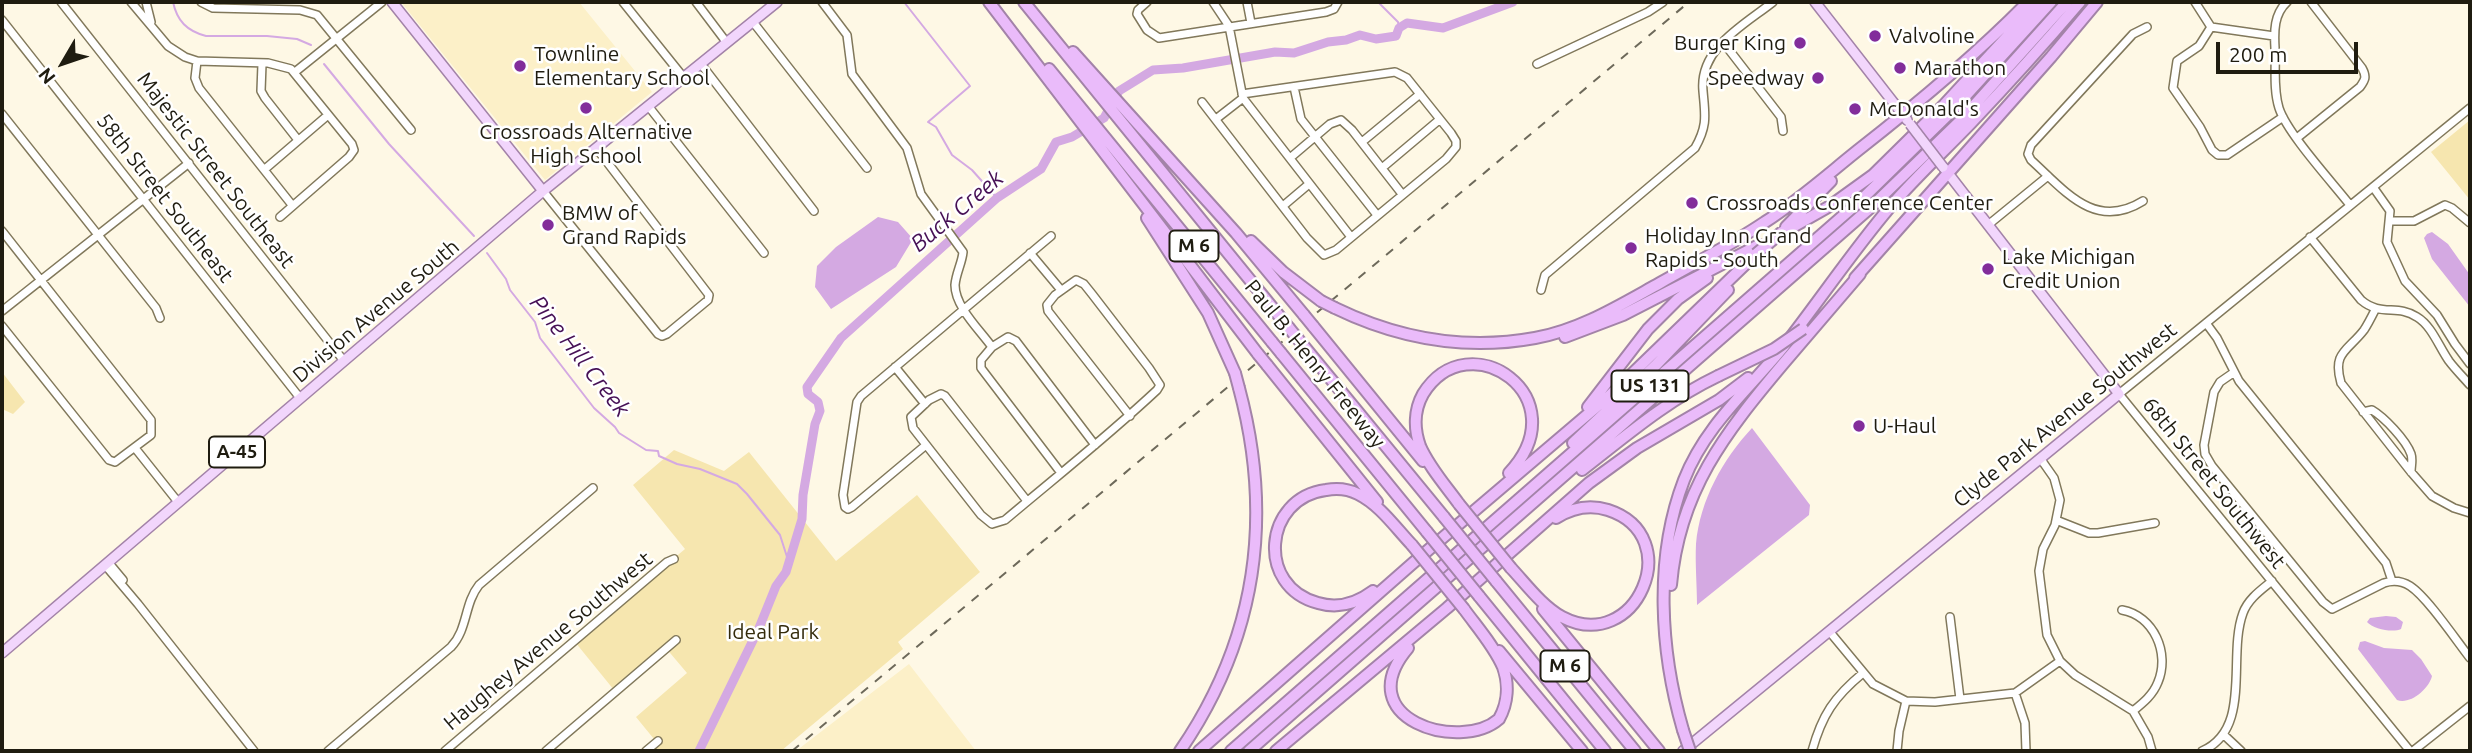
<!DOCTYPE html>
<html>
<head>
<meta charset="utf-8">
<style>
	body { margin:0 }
	#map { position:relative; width:2472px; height:753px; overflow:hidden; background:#fef8e5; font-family:Ubuntu,sans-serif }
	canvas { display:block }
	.frame { position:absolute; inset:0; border:4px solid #1f1c10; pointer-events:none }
	.north { position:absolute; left:28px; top:28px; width:70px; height:70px; -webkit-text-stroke:5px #fff; paint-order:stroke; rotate:231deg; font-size:19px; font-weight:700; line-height:28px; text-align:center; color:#1f1c10 }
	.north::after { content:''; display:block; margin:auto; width:24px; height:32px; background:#1f1c10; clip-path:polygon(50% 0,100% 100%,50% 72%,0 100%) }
	.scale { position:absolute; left:2216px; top:42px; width:142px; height:32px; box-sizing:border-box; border:4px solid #1f1c10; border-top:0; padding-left:9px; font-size:21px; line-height:24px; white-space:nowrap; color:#1f1c10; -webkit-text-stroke:5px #fff; paint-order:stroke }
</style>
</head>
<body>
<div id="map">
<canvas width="2472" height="753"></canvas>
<div class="frame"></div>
<div class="north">N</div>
<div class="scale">200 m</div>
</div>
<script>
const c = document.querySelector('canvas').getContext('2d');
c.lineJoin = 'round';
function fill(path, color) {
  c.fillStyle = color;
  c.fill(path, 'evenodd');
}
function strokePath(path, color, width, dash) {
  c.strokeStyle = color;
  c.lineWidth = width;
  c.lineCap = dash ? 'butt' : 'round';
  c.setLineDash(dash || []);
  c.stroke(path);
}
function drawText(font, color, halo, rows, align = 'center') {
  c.font = font + ' Ubuntu,sans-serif';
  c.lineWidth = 5;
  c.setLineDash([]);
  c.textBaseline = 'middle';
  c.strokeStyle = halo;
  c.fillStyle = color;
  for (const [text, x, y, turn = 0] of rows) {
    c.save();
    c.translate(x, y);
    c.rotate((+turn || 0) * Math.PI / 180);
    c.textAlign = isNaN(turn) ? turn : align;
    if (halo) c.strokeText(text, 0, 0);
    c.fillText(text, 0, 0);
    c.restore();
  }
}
fill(new Path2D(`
	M401 2H579L652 92 545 180Z
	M909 664 976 751H796Z`), '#fcf0c8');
fill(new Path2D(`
	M2470 120V200L2431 152Z
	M2 372 25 402 13 414 2 409Z
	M674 450 724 471 749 452 836 561 917 495 980 572 898 642 903 649 781 751H651L658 744 636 717 687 673 665 647 614 690 575 642 685 549 633 485Z`), '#f6e6af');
fill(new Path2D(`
	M878 217 898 222 913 239 896 267 831 309 815 287 817 266 836 247Z
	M2432 232 2448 244 2470 275V307L2432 259 2424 238 2427 234Z
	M1752 428 1810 505 1809 515 1697 605C1697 585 1695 564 1696 544 1700 500 1723 459 1752 428Z
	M2386 616 2396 617 2403 622 2401 629C2393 633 2373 629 2367 622L2370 618Z
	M2365 641 2384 648 2412 650 2421 659 2432 676C2429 689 2410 705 2397 700L2358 649 2360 642Z`), '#d4a9e2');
strokePath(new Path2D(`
	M173 2C177 21 187 31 206 36H267L297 39 311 45
	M904 2 970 86 928 122 936 127 952 155 972 170 997 198
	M1378 2 1398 22 1399 28
	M324 64 389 144 474 236
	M487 253 506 279 510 290 535 322 540 338 594 408 615 427 619 433 646 450 658 451 659 456 677 464 700 469 737 484 747 494 780 535 788 560`), '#d4a9e2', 2);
strokePath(new Path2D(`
	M699 751 759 628 776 586 786 572 802 519 803 495 815 424 820 411 818 402 808 394 807 387 841 338 997 198 1041 169 1056 142 1072 137 1104 118 1119 91 1153 70 1183 68 1275 52 1294 53 1328 42 1346 40 1360 35 1376 39 1396 36 1399 28 1407 23 1443 28 1513 2`), '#d4a9e2', 9);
const minor = new Path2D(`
	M61 2 344 361
	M131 2 168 46 185 57 197 61 268 63 291 69 352 144 354 150 349 157 280 217
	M146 2 151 22
	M201 2 213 8 300 10 317 15 411 130
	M623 2 684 78
	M696 2 727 43
	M822 2 847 35 852 74 907 148 921 194 963 252C962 263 956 273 955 285 955 307 980 330 992 347
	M1147 2 1138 10 1137 14 1147 30 1159 38 1326 12 1334 9 1338 2
	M1213 2 1229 26 1243 98 1351 237
	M1247 2 1251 23
	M2195 2 2211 27 2274 36
	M2287 2C2274 14 2274 31 2275 48 2276 67 2273 89 2279 108 2287 133 2332 182 2350 205
	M2 20 300 398
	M753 22 867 168
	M2211 27 2199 46 2177 61 2173 88 2200 127 2212 150 2218 155H2227L2283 117
	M1723 42 1781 117 1783 131
	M197 61 195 78 199 88 292 205
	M262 64 261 91 265 98 298 140
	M701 64 814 211
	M1537 64 1648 12 1663 2
	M295 72 382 2
	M1294 87 1301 119 1377 215
	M1202 102 1307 238 1324 255 1336 250 1446 159 1456 147V141L1451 133 1407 78 1395 72 1242 94
	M649 107 764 253
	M2 114 156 308 160 318
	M1216 119 1243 98
	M2297 138 2360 87C2365 80 2367 77 2362 68L2311 2
	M1362 142 1420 94
	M1290 158 1330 124 1341 120 1352 130 1402 194
	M1382 168 1439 120
	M265 169 328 115
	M2373 187 2390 211 2387 242 2405 281 2437 315 2455 344 2470 364
	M543 191 658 334 662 336 667 334 708 300 709 295 597 149
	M2143 201C2095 231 2065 191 2031 160L2028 154 2031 145 2133 34 2147 27
	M1283 206 1309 184
	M2391 221H2414L2445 205 2452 208 2470 223
	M1988 225 2048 176
	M2 231 151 420V435L115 462 109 460 2 326
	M2310 237 2361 300C2381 317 2397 304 2417 317 2432 326 2439 347 2449 361 2455 369 2463 377 2470 385
	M1030 253 1061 290
	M1541 290 1545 275 1695 148C1708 125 1705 115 1703 91 1699 48 1744 25 1773 2
	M2375 310C2372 316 2368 324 2364 330 2348 351 2332 352 2341 383L2411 472 2432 496 2454 508 2470 513
	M2 311 189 163
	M2206 323 2217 338 2239 381 2386 563 2392 581
	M895 367 925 404
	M2233 373 2220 382 2214 392 2204 445 2205 454 2212 466 2323 602 2332 609 2384 583C2393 580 2402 581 2410 586 2427 597 2456 640 2470 658
	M2363 412 2372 410C2384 417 2406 440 2411 454 2413 460 2411 465 2411 472
	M926 445 852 507 848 509 845 507 843 495 857 402 861 396 1051 236
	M135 448 178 502
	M2040 458 2054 478 2060 500 2055 525 2043 549 2039 571 2047 635 2060 661 2075 675 2133 711 2148 737 2152 751
	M1061 473 981 368V360L992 347 1008 337 1016 341 1095 445
	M1027 501 945 396 941 394 929 400 911 417 913 428 981 515 992 524 1005 520C1056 477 1108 436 1157 390L1160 385 1149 368 1092 294 1084 284 1076 280 1055 295 1047 305 1048 311 1130 416
	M2056 520 2089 533H2098L2155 523
	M108 562 123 580
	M105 565 138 604 254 751
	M2122 610C2154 616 2170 653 2158 682 2153 695 2143 703 2133 711
	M1950 617 1960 699
	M1829 631 1873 684 1906 701 1935 702 2015 693 2060 661
	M2015 693 2025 723 2026 751
	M2224 735 2241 751
	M328 751 451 647C468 629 464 604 479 585L593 488
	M445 751 667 562 674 559
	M546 751 676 640
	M646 751 658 741
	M1812 751C1822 715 1834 697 1863 673
	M1897 751 1899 731 1906 701
	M2202 751C2253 729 2227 656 2243 613 2248 599 2261 590 2272 581
	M2410 751 2119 394 2470 108
	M2413 751 2470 706`);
const major = new Path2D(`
	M392 2 543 191
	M1815 2 1907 120
	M2 653 543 191 777 2
	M1683 751 2119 394 1944 168`);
const highway = new Path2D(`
	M989 2 1258 354
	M1024 2 1289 328
	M1073 52 1236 233 1304 315
	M1049 69 1272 342
	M1147 218 1208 313 1235 373
	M1786 227 1831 181
	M1777 236 1830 206 1873 175 1944 105 2039 2
	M1251 241 1283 272 1321 301
	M1855 278 2051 57 2097 2
	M1335 308C1399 339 1464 351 1535 338 1580 330 1620 305 1660 283 1695 263 1731 245 1765 222 1798 201 1827 175 1857 151 1917 104 1975 56 2028 2
	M1313 326 1423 461
	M1565 337 1623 315 1759 245
	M1298 339 1444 517
	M1281 353 1427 532
	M1267 365 1377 502
	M1588 407 1648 329 1678 299 1707 278
	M1573 443 1655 366 1728 290
	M1582 470C1627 435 1666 401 1718 376
	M1459 504C1446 486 1429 467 1420 446 1414 429 1414 410 1423 394 1469 320 1580 398 1509 473
	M1511 568C1526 584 1542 606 1562 617 1636 656 1688 536 1608 510 1589 504 1572 508 1556 518
	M1496 581 1635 751
	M1671 585C1679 491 1725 433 1783 364 1809 334 1834 304 1860 274
	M1373 591C1357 603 1338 609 1318 603 1256 587 1263 498 1326 490 1337 488 1348 489 1358 494 1380 505 1395 527 1412 545
	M1479 596 1605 751
	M1543 609 1659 751
	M1408 648C1348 719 1460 753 1499 719 1508 703 1509 684 1503 667 1494 646 1477 627 1464 609
	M1499 651 1582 751
	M1683 730C1660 651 1654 558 1684 480 1705 426 1748 390 1784 346 1820 300 1852 252 1890 207 1915 178 1944 151 1971 123 2008 84 2045 43 2080 2
	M1180 751C1256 640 1274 518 1239 388
	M1199 751 1413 563 1607 398 1756 254
	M1231 751 1860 201 1951 112 2051 2
	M1249 751 1870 208 1960 121 2067 2
	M1276 751 1447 608 1589 483 1637 448 1719 400 1748 378`);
strokePath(minor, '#81785b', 10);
strokePath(major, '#a383a8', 12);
strokePath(highway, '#a383a8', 14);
strokePath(minor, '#fff', 7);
strokePath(major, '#f2d6fc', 9);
strokePath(highway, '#eabbfa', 10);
strokePath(new Path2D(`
	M792 751 1689 2`), '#6d695a', 2, [9, 9]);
const majorBridge = new Path2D(`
	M1910 124 1943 167`);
const highwayBridge = new Path2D(`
	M1756 254 1782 232
	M1321 301 1335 308
	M1304 315 1313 326
	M1289 328 1298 339
	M1272 342 1281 353
	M1258 354 1267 365
	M1235 373 1239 388
	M1718 376 1774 349 1803 329
	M1459 504 1511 568
	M1444 517 1496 581
	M1427 532 1479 596
	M1412 545 1464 609
	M1683 730 1690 751`);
strokePath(majorBridge, '#a383a8', 12, []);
strokePath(highwayBridge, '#a383a8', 14, []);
strokePath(majorBridge, '#f2d6fc', 9);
strokePath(highwayBridge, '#eabbfa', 10);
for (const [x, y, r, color] of [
	[1875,36,7,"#822d9b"],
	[1800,43,7,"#822d9b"],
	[520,66,7,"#822d9b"],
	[1900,68,7,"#822d9b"],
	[1818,78,7,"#822d9b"],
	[586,108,7,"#822d9b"],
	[1855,109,7,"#822d9b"],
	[1692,203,7,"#822d9b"],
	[548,225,7,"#822d9b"],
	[1631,248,7,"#822d9b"],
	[1988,269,7,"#822d9b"],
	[1859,426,7,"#822d9b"]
]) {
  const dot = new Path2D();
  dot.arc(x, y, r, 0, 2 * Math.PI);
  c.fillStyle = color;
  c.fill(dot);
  strokePath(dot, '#fff', 2.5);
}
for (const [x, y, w] of [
	[1194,246,49],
	[1650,386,77],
	[237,452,56],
	[1565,666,49]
]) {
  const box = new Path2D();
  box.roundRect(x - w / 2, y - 15.5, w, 31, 5);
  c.fillStyle = '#fff';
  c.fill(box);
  strokePath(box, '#1f1c10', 2);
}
drawText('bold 19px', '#1f1c10', null, [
	["M 6",1194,246],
	["US 131",1650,386],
	["A-45",237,452],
	["M 6",1565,666]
]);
drawText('21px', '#1f1c10', '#fff', [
	["Valvoline",1889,36],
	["Burger King",1786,43,"right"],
	["Townline",534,54],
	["Elementary School",534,78],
	["Marathon",1914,68],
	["Speedway",1804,78,"right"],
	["McDonald's",1869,109],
	["Crossroads Alternative",586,132,"center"],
	["High School",586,156,"center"],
	["Crossroads Conference Center",1706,203],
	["BMW of",562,213],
	["Grand Rapids",562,237],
	["Holiday Inn Grand",1645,236],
	["Rapids - South",1645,260],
	["Lake Michigan",2002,257],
	["Credit Union",2002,281],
	["U-Haul",1873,426]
], 'left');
drawText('21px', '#1f1c10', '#fff', [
	["Majestic Street Southeast",216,170,52],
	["58th Street Southeast",165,198,52],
	["Division Avenue South",376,311,-40],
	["Paul B. Henry Freeway",1315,364,51],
	["Clyde Park Avenue Southwest",2065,415,-39],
	["68th Street Southwest",2214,483,51],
	["Haughey Avenue Southwest",548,641,-40]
]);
drawText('21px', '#342b0b', '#fff', [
	["Ideal Park",773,632]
]);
drawText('italic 23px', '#461055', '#fff', [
	["Buck Creek",957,211,-40],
	["Pine Hill Creek",580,356,52]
]);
</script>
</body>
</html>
